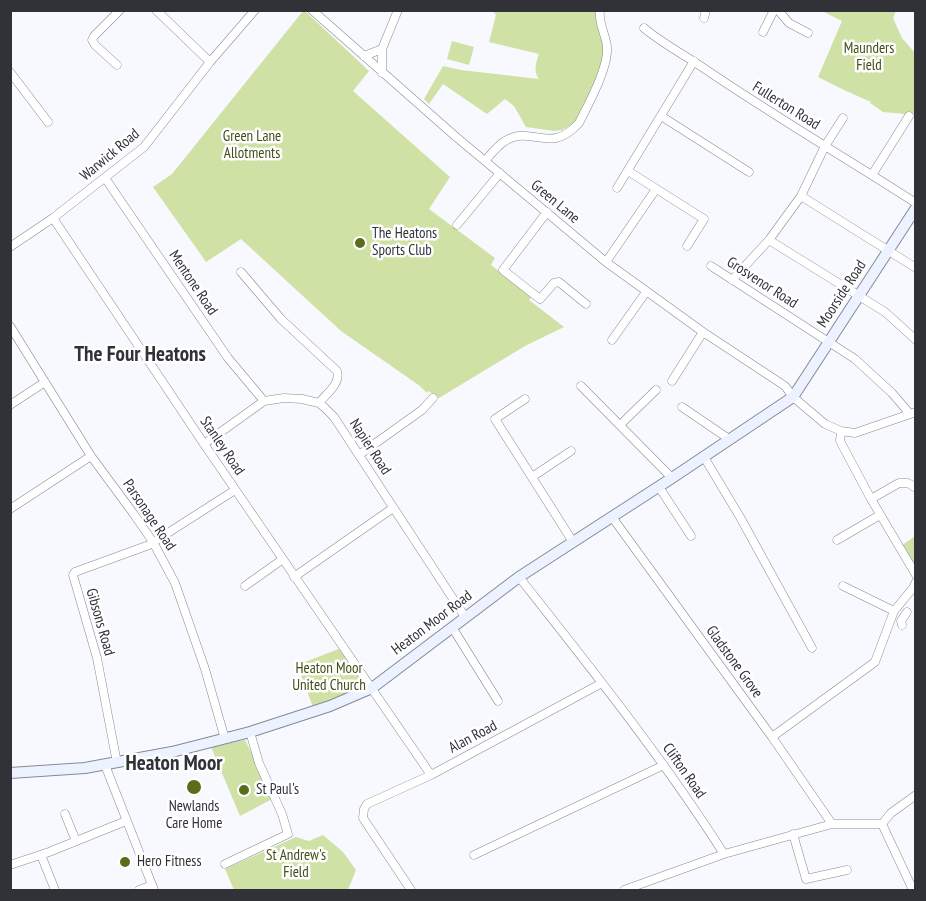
<!DOCTYPE html>
<html>
<head>
<meta charset="utf-8">
<style>
	body { margin:0 }
	#map { position:relative; width:926px; height:901px; overflow:hidden; background:#f7f9fe; font-family:"PT Sans Narrow",sans-serif }
	canvas { display:block }
	.frame { position:absolute; inset:0; border:12px solid #303237; pointer-events:none }
</style>
</head>
<body>
<div id="map">
<canvas width="926" height="901"></canvas>
<div class="frame"></div>
</div>
<script>
const c = document.querySelector('canvas').getContext('2d');
c.lineJoin = 'round';
function fill(path, color) {
  c.fillStyle = color;
  c.fill(path, 'evenodd');
}
function strokePath(path, color, width, dash) {
  c.strokeStyle = color;
  c.lineWidth = width;
  c.lineCap = dash ? 'butt' : 'round';
  c.setLineDash(dash || []);
  c.stroke(path);
}
function drawText(font, color, halo, rows, align = 'center') {
  c.font = font + ' "PT Sans Narrow",sans-serif';
  c.lineWidth = 5;
  c.setLineDash([]);
  c.textBaseline = 'middle';
  c.strokeStyle = halo;
  c.fillStyle = color;
  for (const [text, x, y, turn = 0] of rows) {
    c.save();
    c.translate(x, y);
    c.rotate((+turn || 0) * Math.PI / 180);
    c.textAlign = isNaN(turn) ? turn : align;
    if (halo) c.strokeText(text, 0, 0);
    c.fillText(text, 0, 0);
    c.restore();
  }
}
fill(new Path2D(`
	M303 11H305L369 71 353 91 450 177 429 209 495 258 491 265 532 296 529 300 564 327 525 346 439 398 428 391 427 393 420 386 341 331 241 239 206 262 153 187 172 174Z
	M493 11H598L606 46 603 63 579 116 573 124 562 130 554 131 526 127 514 106 505 99 487 114 443 84 429 104 424 99 443 66 461 70 539 79C533 71 536 63 539 54L489 42 496 15Z
	M824 12 896 11 893 18 902 38 915 53V115L883 112 870 103 871 102 844 90 818 77 842 21Z
	M452 41 474 47 469 65 447 59Z
	M915 536V568L901 546Z
	M341 648 367 688 313 707 297 665Z
	M245 740 274 798 240 816 211 747Z
	M323 835 343 852 356 870 348 890H234L225 869 296 837 309 841Z`), '#d0e1a6');
const street = new Path2D(`
	M156 10 210 62
	M312 10 455 136 606 262 703 332 785 386 793 397 825 424 841 431 855 433 916 412
	M778 10 789 23 808 33
	M704 18 706 10
	M644 28C663 44 685 55 705 69 774 116 846 158 916 203
	M763 32 774 10
	M364 56 382 49
	M117 65 95 45 92 40 94 36 120 10
	M10 72 48 122
	M382 73V49L398 10
	M661 116 749 172
	M485 161C491 154 498 145 505 141 532 124 549 156 579 123 588 105 609 67 607 47 606 35 598 23 600 10
	M628 171 704 219 687 246
	M872 175 909 116
	M105 178 228 358 264 401
	M617 188 694 61
	M801 196 916 268
	M547 212 503 270 540 299 554 283 559 282 586 304
	M53 218 204 444 431 775
	M457 225 500 173
	M769 240 885 312 916 340
	M10 247 53 218 144 147 210 62 255 10
	M606 262 656 189
	M711 266 855 359 892 393 910 414
	M241 272 281 319 337 371C341 384 326 394 319 403
	M732 280 769 240 801 196 825 146 843 118
	M10 326 91 456 133 513 153 542 175 583 205 669 225 739
	M612 340 646 292
	M672 381 703 332
	M581 386 672 478
	M525 399 495 419 573 542
	M10 405 45 382
	M682 407 729 439
	M620 425 656 390
	M841 431 840 441 871 499 916 575
	M204 444 264 401 284 398 302 399 319 403 325 408 334 417 465 617
	M359 455 422 410 433 398
	M704 457 740 517 812 648
	M532 477 571 451
	M659 487 691 536
	M871 499 899 483H908L916 488
	M10 509 91 456
	M612 517 772 737 832 824
	M837 540 880 515
	M294 577 393 508
	M519 577C590 667 662 757 724 854L832 824H882
	M245 586 283 559
	M843 586 894 611
	M902 625 901 621 907 612
	M452 627 498 701
	M772 737 875 662 894 611 913 588 916 582
	M117 763 97 658 73 575 75 572 149 545 235 490
	M105 765 154 890
	M65 814 76 841
	M882 824 913 890
	M882 824 891 813 916 795
	M793 834 806 879 847 870
	M41 855 55 890
	M474 855 664 765
	M225 864 288 834 282 814 259 763 250 732
	M10 865 49 852 126 821
	M139 890 152 885
	M411 890 363 818 364 809 367 804 431 775 602 683
	M624 890 724 854`);
const secondary = new Path2D(`
	M10 773 85 768 172 752 250 732 330 706 372 688 519 577 672 478 793 397 916 208`);
strokePath(street, '#848a95', 9);
strokePath(secondary, '#848a95', 12);
strokePath(street, '#fff', 8);
strokePath(secondary, '#ecf2ff', 10);
for (const [x, y, r, color] of [
	[360,243,6,"#5b6d1a"],
	[194,787,8,"#5b6d1a"],
	[244,790,6,"#5b6d1a"],
	[125,862,6,"#5b6d1a"]
]) {
  const dot = new Path2D();
  dot.arc(x, y, r, 0, 2 * Math.PI);
  c.fillStyle = color;
  c.fill(dot);
  strokePath(dot, '#fff', 2);
}
drawText('15px', '#424f17', '#fff', [
	["Maunders",869,49],
	["Field",869,66],
	["Green Lane",252,137],
	["Allotments",252,154],
	["Heaton Moor",329,669],
	["United Church",329,686],
	["St Andrew's",296,856],
	["Field",296,873]
]);
drawText('15px', '#303237', '#fff', [
	["Fullerton Road",786,106,32],
	["Warwick Road",110,155,-40],
	["Green Lane",555,202,40],
	["Mentone Road",193,283,56],
	["Grosvenor Road",762,283,33],
	["Moorside Road",842,294,-57],
	["Stanley Road",222,446,56],
	["Napier Road",370,447,57],
	["Parsonage Road",149,515,56],
	["Gibsons Road",100,622,74],
	["Heaton Moor Road",432,623,-37],
	["Gladstone Grove",734,662,54],
	["Alan Road",473,737,-28],
	["Clifton Road",684,771,55]
]);
drawText('15px', '#303237', '#fff', [
	["The Heatons",372,234],
	["Sports Club",372,251],
	["St Paul's",256,790],
	["Newlands",194,807,"center"],
	["Care Home",194,824,"center"],
	["Hero Fitness",137,862]
], 'left');
drawText('bold 21px', '#303237', '#fff', [
	["The Four Heatons",140,355],
	["Heaton Moor",174,764]
]);
</script>
</body>
</html>
